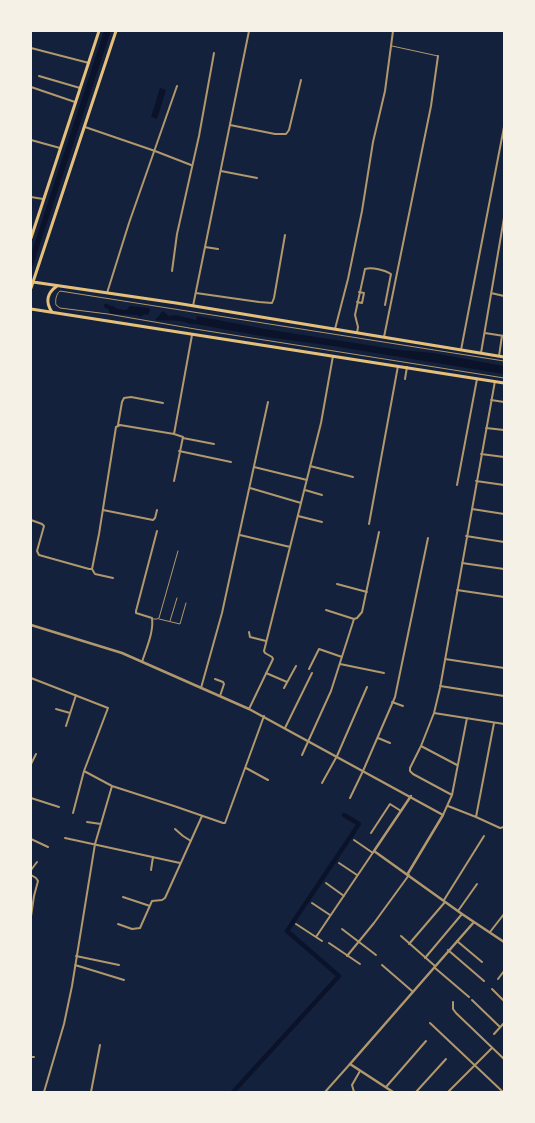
<!DOCTYPE html>
<html>
<head>
<meta charset="utf-8">
<style>
	body { margin:0 }
	#map { position:relative; width:535px; height:1123px; overflow:hidden; background:#14213d; font-family:"Playfair Display",serif }
	canvas { display:block }
	.frame { position:absolute; inset:0; border:32px solid #f6f1e7; pointer-events:none }
</style>
</head>
<body>
<div id="map">
<canvas width="535" height="1123"></canvas>
<div class="frame"></div>
</div>
<script>
const c = document.querySelector('canvas').getContext('2d');
c.lineJoin = 'round';
function fill(path, color) {
  c.fillStyle = color;
  c.fill(path, 'evenodd');
}
function strokePath(path, color, width, dash) {
  c.strokeStyle = color;
  c.lineWidth = width;
  c.lineCap = dash ? 'butt' : 'round';
  c.setLineDash(dash || []);
  c.stroke(path);
}
fill(new Path2D(`
	M104 31H111L31 271V254Z
	M160 88 166 90 157 119 151 117Z
	M113 306 117 309 126 310 130 306 149 308 150 310 148 315 145 314 140 317 137 315 110 314 109 311 111 307Z
	M163 311 169 316 176 315 196 320 197 316 265 329 400 350 433 353 504 366V374L333 346 267 337 195 324C189 325 185 321 179 321 170 320 163 321 155 320Z`), '#0b132b');
strokePath(new Path2D(`
	M106 306 115 310
	M233 1092 339 976 287 931 359 824 344 815`), '#0b132b', 4.5);
strokePath(new Path2D(`
	M392 46 438 56
	M504 361 60 291C56 294 55 301 56 305L60 308 108 314 195 329 504 378
	M152 619H157L159 618 178 551
	M159 619 180 624 186 603
	M170 621 177 598`), '#b1986c', 1);
strokePath(new Path2D(`
	M31 48 89 63
	M39 76 80 88
	M31 87 75 102
	M230 125 275 134H286L289 130 301 80
	M85 127 155 151 191 165
	M31 140 60 148
	M221 171 257 178
	M31 197 43 199
	M205 247 218 249
	M172 271 177 234 199 136 214 53
	M107 293 129 223 177 86
	M196 293 259 302 272 303 274 298 285 235
	M491 293 504 296
	M357 302 362 303 364 293 359 292
	M193 306 249 31
	M335 329 348 279 362 211 373 142 385 91 393 31
	M357 333 358 327 355 315 365 269C372 267 385 270 391 274L385 305
	M485 333 504 336
	M384 337 431 106 438 56
	M461 350 504 127
	M481 353 504 218
	M499 356 502 336
	M405 379 407 367
	M491 400 504 402
	M118 425 122 402 124 398 131 397 163 403
	M486 428 504 430
	M174 434 192 335
	M183 438 214 444
	M179 451 231 462
	M481 454 504 457
	M310 466 353 477
	M254 467 307 480
	M476 481 504 485
	M457 485 477 379
	M250 488 301 503
	M305 490 322 495
	M472 509 504 514
	M103 510 153 520 155 518 157 510
	M298 516 322 522
	M31 520 42 524 44 526 37 551 39 555 89 569H92L99 534 116 427 120 425 174 434 183 437 174 481
	M369 524 398 366
	M240 535 290 547
	M466 536 504 542
	M462 563 504 569
	M92 569 95 574 113 578
	M337 584 367 592
	M457 590 504 597
	M326 610 354 619
	M249 632 250 637 266 641
	M445 659 504 668
	M142 662C146 649 154 632 152 618L136 613V611L157 531
	M340 664 384 673
	M309 669 319 649 342 657
	M266 673 287 682
	M31 678 108 708 84 771 73 813
	M215 679 223 682 224 684 220 696
	M440 686 504 696
	M201 688 222 613 268 402
	M284 688 296 666
	M392 702 403 706
	M56 709 70 713
	M249 709 273 659 272 657 265 653 264 651 321 423 333 356
	M434 713 504 724
	M66 726 76 695
	M285 728 312 673
	M378 738 390 743
	M421 746 457 765
	M302 755 331 691 354 619 357 618 362 612 379 532
	M31 764 36 754
	M246 768 268 780
	M84 771 112 786 174 806 223 823H225L264 716
	M322 783 337 756 367 687
	M452 795 413 774 410 771V768L421 746 434 713 440 688 495 381
	M31 798 59 807
	M350 798 363 771 395 697 428 538
	M448 806 476 817 500 828 504 827
	M443 815 452 795 467 718
	M476 817 494 723
	M87 822 101 824
	M175 829 183 836 191 841
	M371 833 390 804 401 811
	M65 838 180 863
	M31 839 48 847
	M354 840 373 853
	M339 863 357 875
	M31 870 37 862
	M151 870 153 857
	M31 875 36 878 38 881 34 896 31 916
	M326 883 344 896
	M123 897 150 906
	M444 900 484 836
	M312 903 330 915
	M458 911 477 884
	M118 924 132 929 140 928 152 901 162 900 165 898 202 816
	M296 924 322 941
	M342 929 376 955
	M490 932 504 914
	M401 936 435 966
	M316 937 374 851
	M457 941 482 962
	M329 943 360 964
	M409 944 445 902
	M448 950 484 981
	M76 956 119 965
	M347 956 374 923 409 875
	M425 958 462 914
	M75 965 124 980
	M382 965 412 991
	M435 968 469 997
	M498 979 504 971
	M492 989 504 1001
	M472 1000 500 1027
	M453 1002V1009L456 1013 504 1059
	M430 1023 503 1092
	M494 1034 504 1023
	M31 1057H34
	M386 1087 426 1041
	M44 1092 64 1024 72 986 95 844 112 786
	M91 1092 100 1045
	M325 1092 350 1064
	M354 1092 352 1085 360 1071
	M416 1092 446 1059
	M448 1092 492 1048`), '#b1986c', 2);
strokePath(new Path2D(`
	M31 625 122 653 249 709 443 815 407 875
	M411 796 374 851 462 914 504 942
	M393 1092 350 1064 474 922`), '#b1986c', 2.5);
strokePath(new Path2D(`
	M31 238 99 31
	M33 282 176 303 504 357
	M31 288 116 31
	M31 309 504 383
	M52 312C45 302 47 293 57 286`), '#e5c07b', 3);
</script>
</body>
</html>
